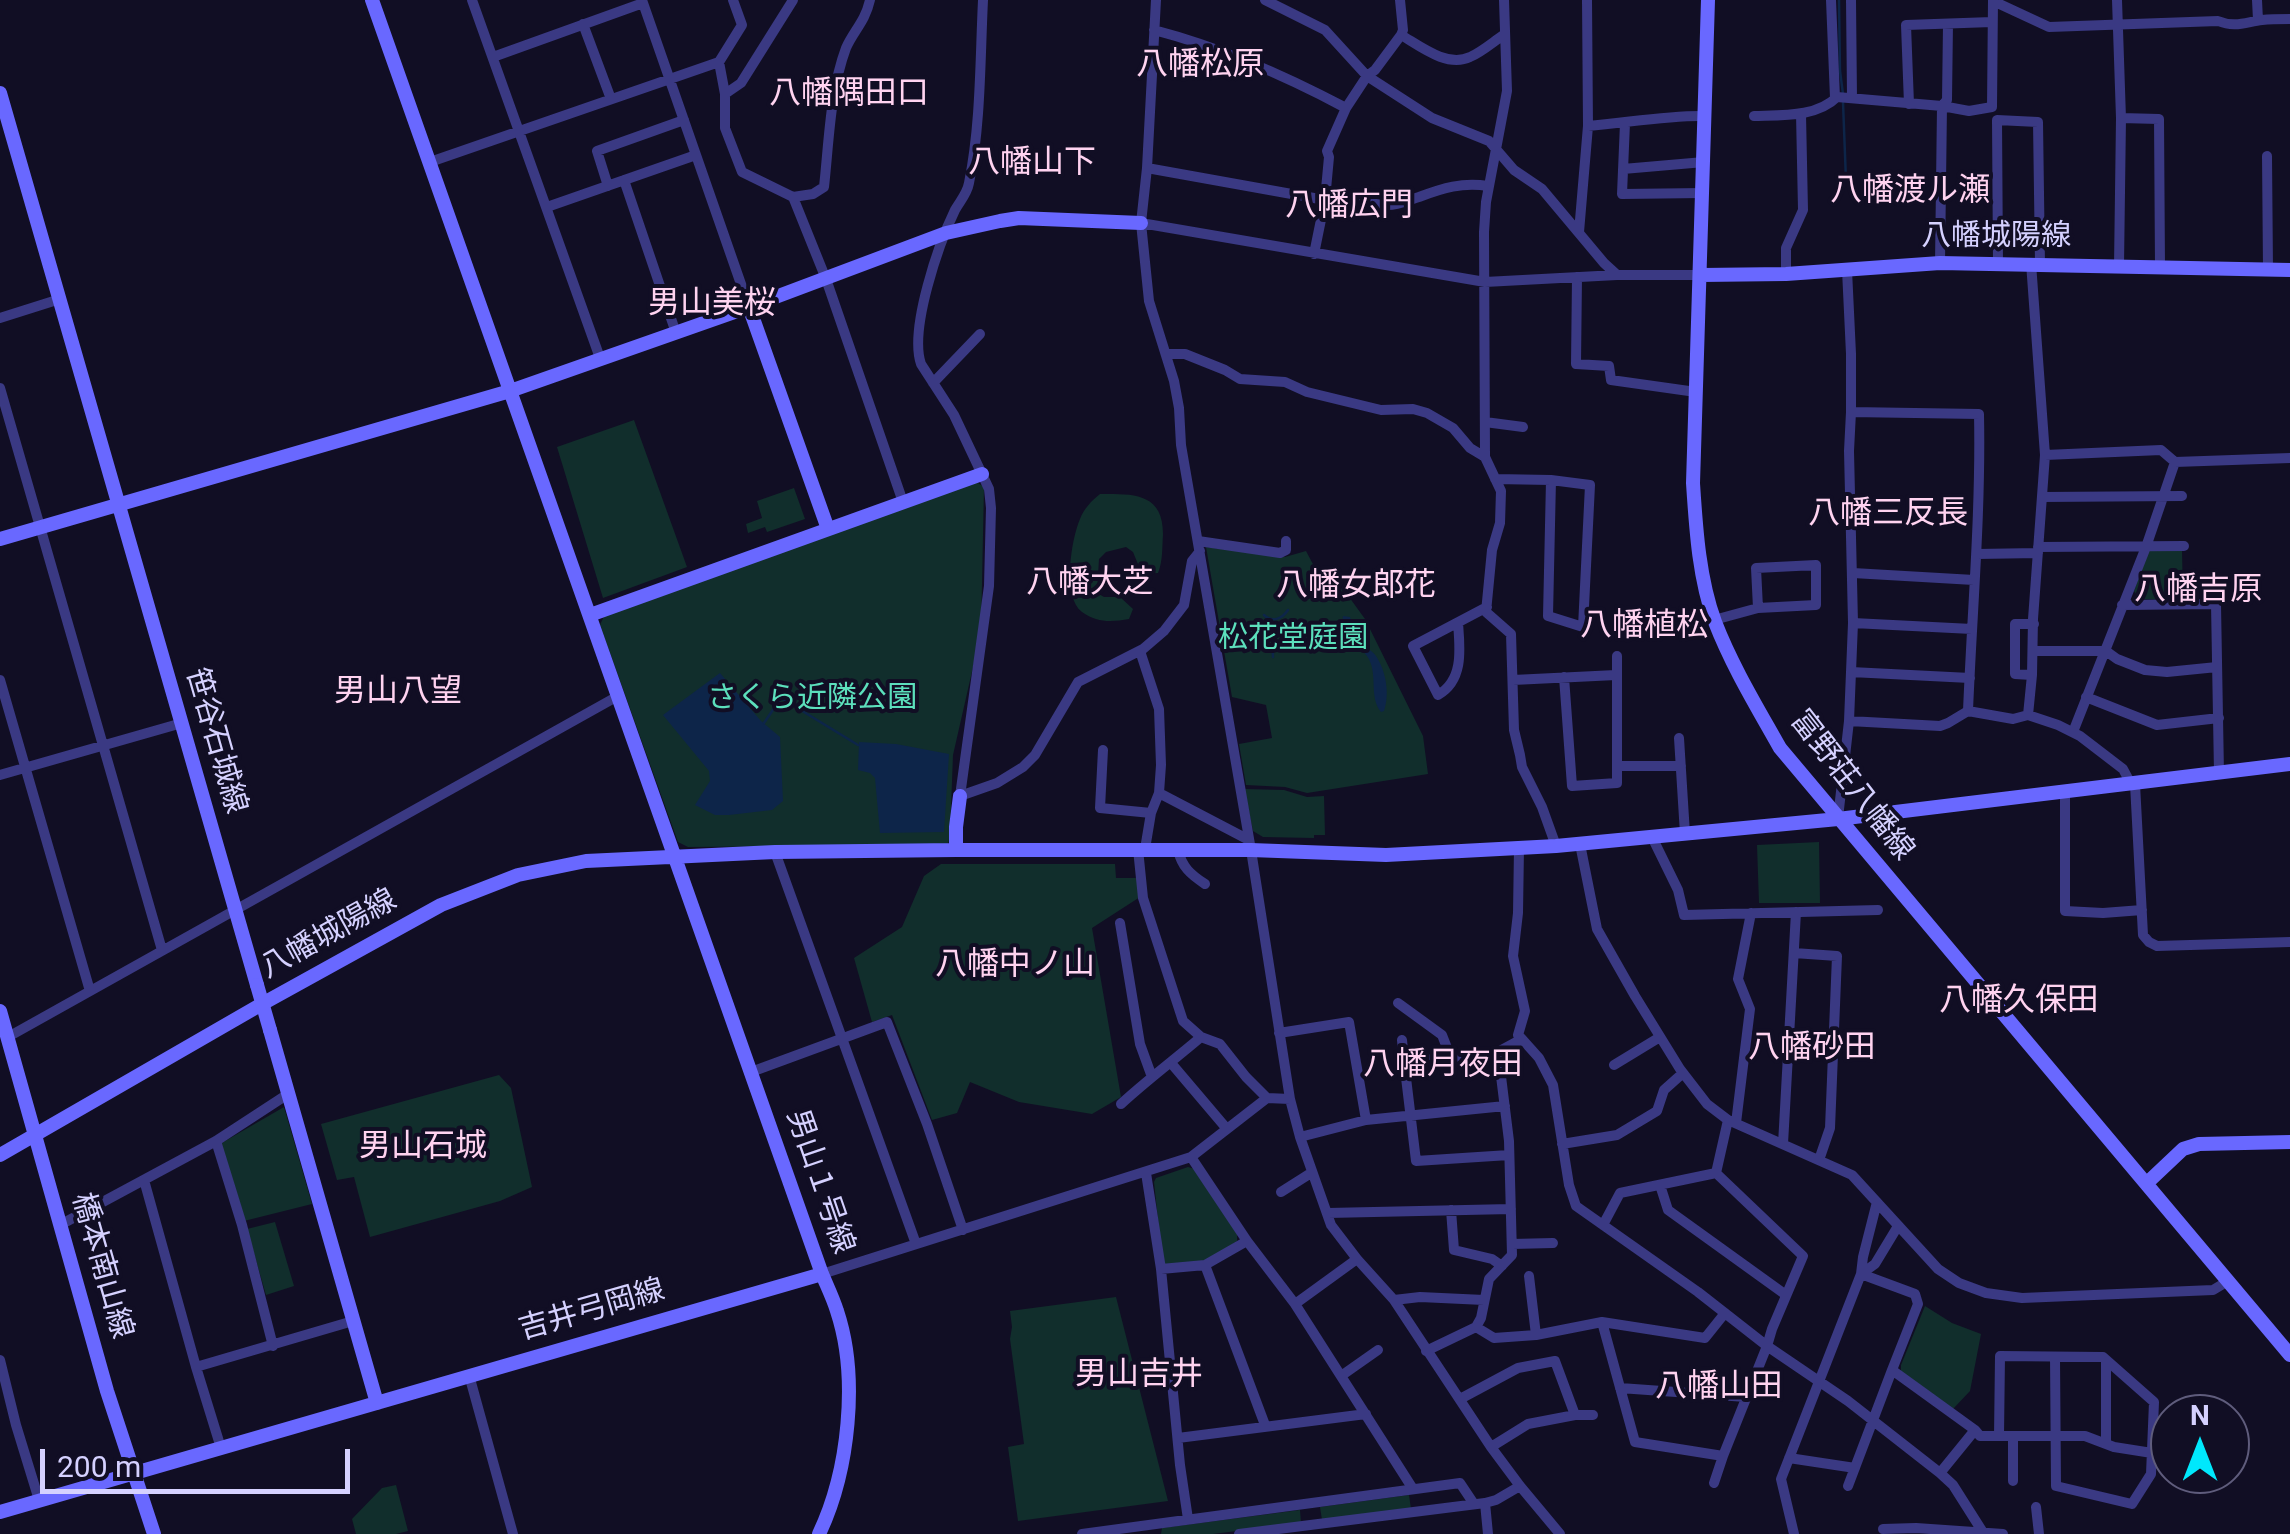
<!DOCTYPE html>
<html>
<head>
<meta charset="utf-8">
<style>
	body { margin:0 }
	#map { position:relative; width:2290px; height:1534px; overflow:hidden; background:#110e24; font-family:Roboto,sans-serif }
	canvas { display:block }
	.north { position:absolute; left:2150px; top:1394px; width:100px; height:100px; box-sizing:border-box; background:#110e24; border:2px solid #5f5c7c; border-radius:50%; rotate:0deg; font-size:28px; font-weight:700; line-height:40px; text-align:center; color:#d5d1ff }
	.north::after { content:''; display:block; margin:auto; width:35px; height:45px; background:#00e8fc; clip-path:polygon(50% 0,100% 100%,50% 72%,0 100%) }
	.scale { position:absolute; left:40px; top:1449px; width:310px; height:45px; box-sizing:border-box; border:5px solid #d5d1ff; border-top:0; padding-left:12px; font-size:30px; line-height:35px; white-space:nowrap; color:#d5d1ff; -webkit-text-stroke:8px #110e24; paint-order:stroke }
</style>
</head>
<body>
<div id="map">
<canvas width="2290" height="1534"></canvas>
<div class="north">N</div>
<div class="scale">200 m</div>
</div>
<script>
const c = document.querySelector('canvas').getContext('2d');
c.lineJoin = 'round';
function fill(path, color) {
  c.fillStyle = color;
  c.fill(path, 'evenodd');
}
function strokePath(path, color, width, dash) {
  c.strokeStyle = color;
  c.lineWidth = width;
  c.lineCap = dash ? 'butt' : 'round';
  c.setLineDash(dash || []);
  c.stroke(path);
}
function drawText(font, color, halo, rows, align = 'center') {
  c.font = font + ' Roboto,"Noto Sans JP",sans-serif';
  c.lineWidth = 8;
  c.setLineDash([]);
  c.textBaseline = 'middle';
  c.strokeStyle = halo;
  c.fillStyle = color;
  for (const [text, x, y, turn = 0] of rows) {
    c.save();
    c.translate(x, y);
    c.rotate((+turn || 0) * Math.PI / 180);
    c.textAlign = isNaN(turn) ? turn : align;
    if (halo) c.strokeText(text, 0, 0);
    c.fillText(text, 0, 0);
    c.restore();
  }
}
fill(new Path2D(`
	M634 420 687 567 603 598 557 447Z
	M975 481 984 487 981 632 953 755 950 834 948 845 688 847 678 842 600 625 604 616Z
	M794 488 805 519 767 532 765 527 748 533 746 524 762 518 757 501Z
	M1100 494C1132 494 1163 492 1163 534 1162 548 1163 560 1158 573L1142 574 1133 552 1126 547 1106 552 1099 559 1097 593 1104 597H1120L1133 609 1129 619C1112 622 1097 623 1082 612 1062 597 1071 540 1080 519 1084 509 1091 501 1100 494Z
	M1206 547 1285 557 1306 551 1315 568 1344 590 1365 619 1423 736 1428 774 1307 793 1285 787 1246 785 1239 744 1272 738 1266 705 1232 697Z
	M2149 549H2182L2183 600 2139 599 2134 591Z
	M1244 789 1284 790 1307 797 1324 796 1325 835H1314V838L1263 837 1253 831Z
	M1819 842 1820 903H1759L1757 845Z
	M941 864H1115L1116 878H1137L1140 897 1092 928 1121 1097 1092 1114 1019 1102 970 1082 957 1113 932 1120 892 1015 872 1022 854 958 902 927 924 876Z
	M499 1075 511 1088 532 1187 500 1201 370 1237 354 1177 337 1180 321 1124Z
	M284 1107 312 1204 244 1221 220 1144Z
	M1188 1167 1195 1169 1237 1234V1241L1206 1264 1163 1266 1154 1182 1156 1178Z
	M275 1222 294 1286 266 1295 247 1229Z
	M1116 1297 1168 1501 1018 1521 1008 1447 1024 1444 1010 1339 1012 1327 1010 1311Z
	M1925 1306 1952 1323 1981 1334 1970 1391 1953 1409 1901 1372V1365Z
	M396 1485 408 1531 396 1534H356L352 1519 382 1488Z
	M1409 1495 1411 1509 1322 1520 1320 1507Z
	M1300 1510 1301 1523 1213 1534H1161L1162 1528Z`), '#112e2c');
fill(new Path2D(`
	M1343 616 1350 617C1353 624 1355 633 1359 640 1363 647 1371 649 1376 656 1386 671 1390 694 1384 711L1381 712C1368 696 1379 673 1367 656 1357 643 1364 659 1354 646 1347 638 1341 626 1343 616Z
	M720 673 761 721 780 737 783 801 772 810 729 815H715L695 805 710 781 709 771 663 715Z
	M859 742 896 744 949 754 944 832 880 833 875 778 870 773 858 770Z`), '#0d2549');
strokePath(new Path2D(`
	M1839 0 1840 71 1843 94
	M1843 102 1846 181
	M1264 615C1272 623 1282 619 1288 610
	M1273 657 1272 634H1282V627C1294 614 1303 625 1316 632L1328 629
	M764 723 781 698 858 745`), '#0d2549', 2.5);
strokePath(new Path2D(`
	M472 0 600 358
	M642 0 749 307
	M983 0C980 61 981 123 969 183 967 194 960 201 955 210 939 243 909 329 921 364L954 415 989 489 991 508 989 586 960 796 997 783 1023 767 1035 755 1078 682 1143 649 1164 631 1184 605 1192 561 1200 551
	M1156 0 1147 168 1141 223 1149 301 1174 381 1179 408 1181 445 1251 850 1290 1099 1300 1137 1331 1225 1357 1259 1394 1300 1491 1447 1520 1486 1560 1534
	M1265 0 1325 30 1367 76 1432 118 1489 141 1514 170 1542 189 1604 263 1616 274
	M1504 0 1507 91 1486 202 1484 232 1485 457 1501 491 1500 523 1492 550 1486 612 1511 634 1514 730 1520 755 1522 767 1542 807 1556 846
	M1587 0 1588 126C1627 123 1666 115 1706 116
	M1831 0 1835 98
	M1851 0 1852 97
	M2117 0 2121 118 2119 266
	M2257 0 2258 20
	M1993 1 2049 27 2218 21C2235 28 2246 22 2262 20 2271 19 2281 19 2290 19
	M583 24 611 99
	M1154 30C1223 48 1284 75 1346 108
	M1401 35C1420 46 1447 68 1470 57 1482 52 1494 41 1505 34
	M493 57 643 3
	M719 62 725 94V128L742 172 793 197 826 279 903 502
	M725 94 741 83 793 0
	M1909 104 1906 25 1992 22
	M1754 116C1783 115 1817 117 1837 97L1942 106 1969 111 1992 107 1993 0
	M2121 118 2159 119 2160 267
	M1625 123 1622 194 1703 193
	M2267 156 2268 269
	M430 162 719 62 742 25 733 0
	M1147 168 1325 200C1344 195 1368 205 1388 205 1398 205 1409 200 1419 197 1443 188 1462 182 1488 186
	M1623 169 1704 162
	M624 180 676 333
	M608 186 597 151 684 120
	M793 197 813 194 824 187C829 142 830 91 846 48 854 30 865 22 870 0
	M547 207 696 155
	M1141 223 1485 282 1617 275H1701
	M1579 232 1588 126
	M1314 254 1325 200 1329 157 1327 151 1346 108 1367 76 1375 70 1401 35 1403 30 1400 0
	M1940 263 1942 106 1947 100 1948 24
	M1998 264 1997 120 2038 122 2040 264
	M1786 274V248L1803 210 1801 114
	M1577 277 1576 364 1609 366 1611 380 1696 392
	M0 318 60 299
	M1166 354H1185L1225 370 1240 379 1285 382 1307 392 1381 410 1413 409 1427 413 1453 428 1470 448 1485 457
	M933 383 980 334
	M0 388 162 950
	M1851 412 1979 414C1981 513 1972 612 1968 711
	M1485 422 1523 427
	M2045 455 2161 450 2175 462 2290 458
	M1495 479 1551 480 1590 485 1583 627 1548 616 1551 480
	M2042 497 2182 496
	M1198 541 1280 553 1286 550V541
	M2038 547 2184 546
	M1977 554 2038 553
	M1853 573 1974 580
	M2122 605 2216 604 2219 773
	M1714 620 1758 608 1816 605V565L1756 568 1758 608
	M1458 623C1460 649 1464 680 1438 695L1413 646 1487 607
	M1853 623 1972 629
	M1140 651 1159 709 1161 765 1159 793 1151 813 1145 849
	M2033 651H2106L2117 659 2145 670 2167 672 2217 667
	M1851 672 1970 678
	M2032 675 2015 674V624H2034
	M1564 677 1572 786 1617 783V656
	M0 680 90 991
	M1513 680 1616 675
	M2086 697 2157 725 2219 718
	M2028 715 2032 675 2033 619 2045 455 2031 263
	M1849 721 1940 726 1948 723 1968 711 2013 719 2028 715 2058 725 2080 736 2123 769 2131 784
	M2073 732 2146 547 2175 462
	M1679 738 1685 834
	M1103 750 1100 808 1151 813
	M1617 766H1681
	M0 775 182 723
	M2135 784 2143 935 2149 942 2157 946 2290 942
	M2065 792V911L2103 913 2142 910
	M1159 793 1249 840
	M1838 818 1849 721 1853 623 1849 451 1851 412V354L1847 270
	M1652 837 1678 890 1684 915 1878 910
	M1580 844 1597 929 1635 996 1680 1069 1707 1104 1728 1120 1852 1175 1938 1269 1959 1283 1986 1293 2022 1298 2213 1290 2228 1281
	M1519 848 1518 913 1513 956 1525 1011 1518 1035 1522 1039
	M1138 849 1143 898 1183 1021 1201 1037 1220 1044 1246 1077 1267 1098
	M1178 850C1182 867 1190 874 1205 884
	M775 852 916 1244
	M1120 923 1140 1044 1152 1077
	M1794 953 1837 956 1830 1128 1819 1160
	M1398 1003 1442 1035 1451 1058
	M1279 1033 1349 1022 1366 1120 1505 1106
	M8 1037 618 696
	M1402 1040 1404 1061
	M1498 1052 1487 1056 1404 1061 1416 1161 1509 1155
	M1171 1063 1227 1129
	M1614 1065 1660 1037
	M751 1072 887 1022 927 1124 963 1230
	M1121 1104C1147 1080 1174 1060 1201 1037
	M1736 1123 1750 1009 1738 979 1751 913
	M1300 1137 1366 1120
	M216 1141 242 1225 273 1346
	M1562 1144 1617 1135 1657 1111 1664 1090 1683 1073
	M1783 1144 1796 912
	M1191 1157 1247 1241 1295 1304 1413 1489
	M1146 1173 1161 1269 1180 1465 1188 1519
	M1716 1173 1728 1120
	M144 1180 196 1367 221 1448
	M1660 1185 1668 1210 1786 1295
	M1281 1192 1311 1173
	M1877 1202 1863 1257 1861 1274 1915 1294 1918 1304 1892 1370 1975 1430 1940 1473
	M1451 1210 1454 1250 1492 1259 1502 1266
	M1328 1213 1511 1209
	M60 1225 216 1141 288 1094
	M1603 1225 1620 1193 1716 1173
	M1512 1244 1553 1243
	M1205 1265 1265 1425
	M1161 1269 1205 1265 1247 1241
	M822 1274 1191 1157 1267 1098 1290 1099
	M1529 1276 1536 1335
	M1394 1300 1420 1297 1484 1300
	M1295 1304 1357 1259
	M1602 1322 1635 1442 1723 1456 1767 1346 1772 1329 1803 1256 1716 1173
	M1476 1327 1494 1338 1536 1335 1602 1322 1705 1338 1725 1313
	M1426 1351 1476 1327 1481 1318 1489 1279 1512 1255 1509 1141 1498 1052 1522 1039 1539 1058 1553 1085 1569 1185 1576 1206 1698 1292 1767 1346 1848 1401 1940 1473 1953 1485 1984 1534
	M0 1360 16 1425 39 1500
	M196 1367 353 1321
	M469 1375 513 1534
	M1341 1376 1378 1350
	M1620 1388 1746 1397
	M1460 1399 1518 1368 1555 1361 1575 1415H1593
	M1975 1430 1980 1436H2085L2114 1447 2152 1453
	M1999 1436 2000 1356 2103 1357 2154 1402 2151 1474 2132 1504 2056 1486 2055 1357
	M2013 1436V1481
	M1178 1438 1366 1414
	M2106 1444V1361
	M1491 1447 1528 1424 1575 1415
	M1789 1458 1855 1468
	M1714 1483 1723 1456
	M1848 1486 1892 1370
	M1485 1503 1488 1534
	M2036 1507 2039 1534
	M1883 1529 1916 1528 2003 1534
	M1082 1534 1460 1483 1474 1504
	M1239 1534 1485 1503 1496 1500 1520 1486
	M1794 1534 1781 1479 1861 1274 1875 1264 1898 1226`), '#3a3983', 10);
strokePath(new Path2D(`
	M372 0 822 1274C827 1286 833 1298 837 1311 859 1377 849 1471 819 1534
	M1708 0 1693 483C1696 529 1699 579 1715 622 1732 666 1757 707 1780 748L2290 1355
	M0 93 257 985
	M1701 275 1786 274 1940 263 2290 270
	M749 307 828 529
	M0 539 510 391 749 307 946 233 1000 221 1019 218 1141 223
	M590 615 982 474
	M956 850V827L960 796
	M0 1011 107 1391 154 1534
	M270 1030 377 1403
	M0 1155 262 1004 441 905 518 875 586 861 775 852 956 850H1251L1386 855 1556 846 1838 819 2290 764
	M2147 1183 2183 1149 2199 1144 2290 1142
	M0 1512 822 1274`), '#6968ff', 14);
strokePath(new Path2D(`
	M257 985 270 1030`), '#6968ff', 14);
drawText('30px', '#d5d1ff', '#110e24', [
	["八幡城陽線",1996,237],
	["笹谷石城線",215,741,74],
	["富野荘八幡線",1851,786,52],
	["八幡城陽線",329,935,-29],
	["男山１号線",819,1182,71],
	["橋本南山線",101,1266,74],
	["吉井弓岡線",592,1311,-16]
]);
drawText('30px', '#5cdfbc', '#110e24', [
	["松花堂庭園",1293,639],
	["さくら近隣公園",812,699]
]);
drawText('32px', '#ffd3f0', '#110e24', [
	["八幡松原",1200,66],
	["八幡隅田口",849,95],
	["八幡山下",1032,164],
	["八幡渡ル瀬",1910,192],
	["八幡広門",1349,207],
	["男山美桜",712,305],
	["八幡三反長",1888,515],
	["八幡大芝",1090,584],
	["八幡女郎花",1356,587],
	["八幡吉原",2198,591],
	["八幡植松",1644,627],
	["男山八望",398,693],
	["八幡中ノ山",1015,966],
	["八幡久保田",2019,1002],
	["八幡砂田",1812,1049],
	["八幡月夜田",1443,1066],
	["男山石城",423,1148],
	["男山吉井",1139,1376],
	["八幡山田",1719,1388]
]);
</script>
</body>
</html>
